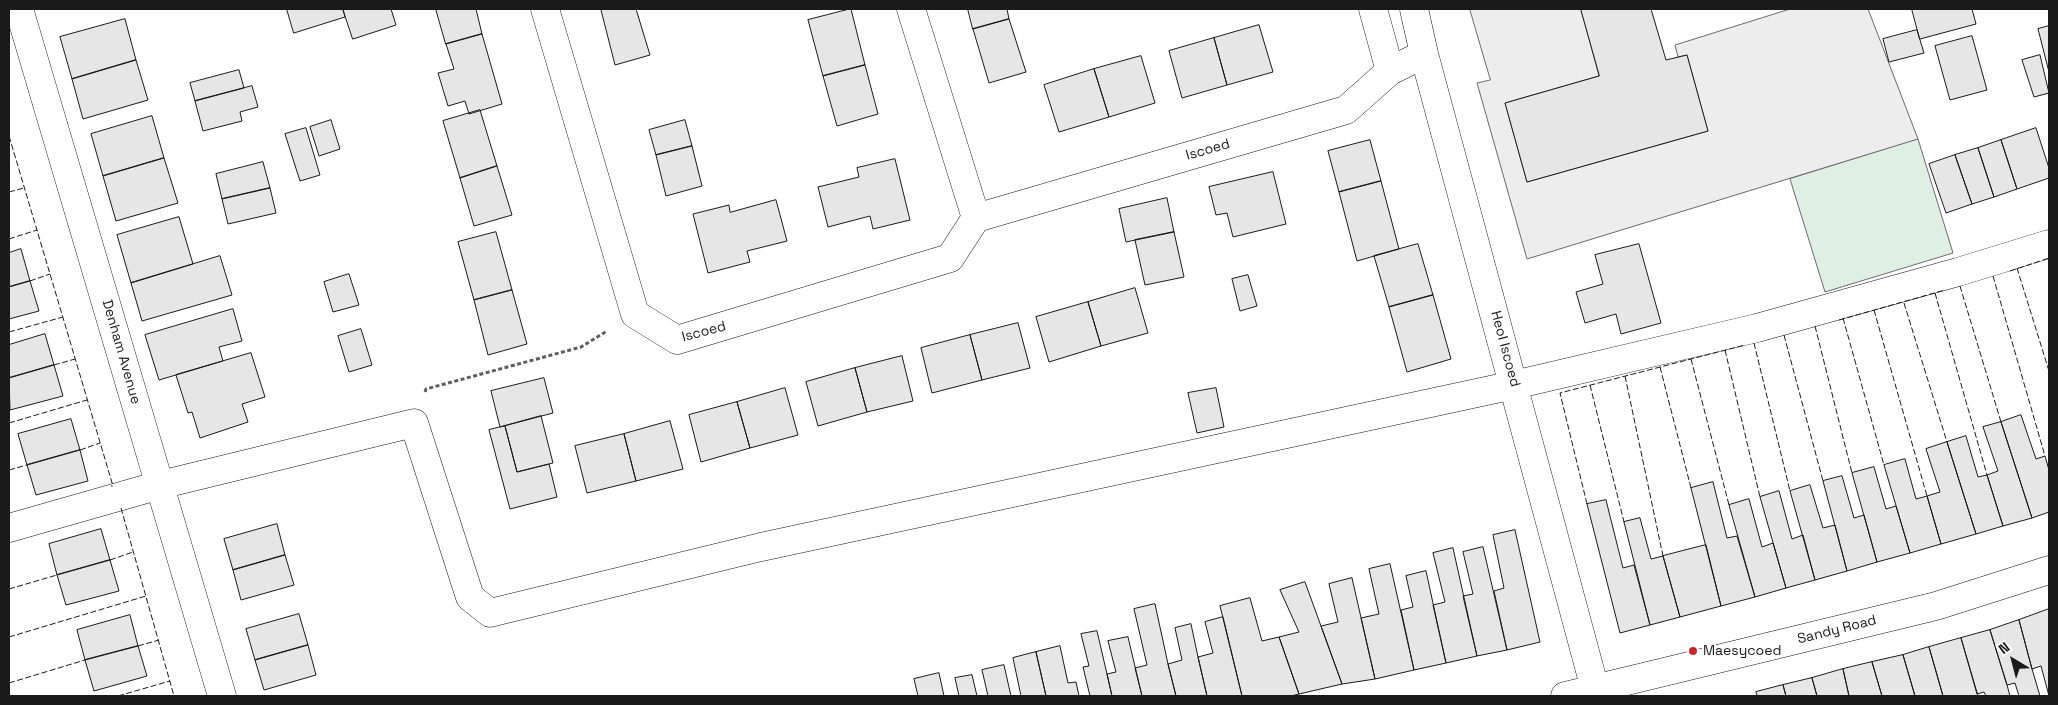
<!DOCTYPE html>
<html>
<head>
<meta charset="utf-8">
<style>
	body { margin:0 }
	#map { position:relative; width:2058px; height:705px; overflow:hidden; background:#fff; font-family:"Space Grotesk",sans-serif }
	canvas { display:block }
	.frame { position:absolute; inset:0; border:10px solid #1a1a1a; pointer-events:none }
	.north { position:absolute; left:1988px; top:635px; width:50px; height:50px; -webkit-text-stroke:4px #fff; paint-order:stroke; rotate:323deg; font-size:14px; font-weight:700; line-height:20px; text-align:center; color:#1a1a1a }
	.north::after { content:''; display:block; margin:auto; width:18px; height:22px; background:#1a1a1a; clip-path:polygon(50% 0,100% 100%,50% 72%,0 100%) }
</style>
</head>
<body>
<div id="map">
<canvas width="2058" height="705"></canvas>
<div class="frame"></div>
<div class="north">N</div>
</div>
<script>
const c = document.querySelector('canvas').getContext('2d');
c.lineJoin = 'round';
function fill(path, color) {
  c.fillStyle = color;
  c.fill(path, 'evenodd');
}
function strokePath(path, color, width, dash) {
  c.strokeStyle = color;
  c.lineWidth = width;
  c.lineCap = dash ? 'butt' : 'round';
  c.setLineDash(dash || []);
  c.stroke(path);
}
function drawText(font, color, halo, rows, align = 'center') {
  c.font = font + ' "Space Grotesk",sans-serif';
  c.lineWidth = 4;
  c.setLineDash([]);
  c.textBaseline = 'middle';
  c.strokeStyle = halo;
  c.fillStyle = color;
  for (const [text, x, y, turn = 0] of rows) {
    c.save();
    c.translate(x, y);
    c.rotate((+turn || 0) * Math.PI / 180);
    c.textAlign = isNaN(turn) ? turn : align;
    if (halo) c.strokeText(text, 0, 0);
    c.fillText(text, 0, 0);
    c.restore();
  }
}
const green = new Path2D(`
	M1918 139 1953 253 1825 292 1790 179Z`);
fill(green, '#e0efe3');
strokePath(green, '#6a6a6a', 1);
const parking = new Path2D(`
	M1470 9H1581L1599 76 1505 103 1527 182 1708 131 1687 55 1678 57 1675 45 1790 9H1868L1918 139 1527 259 1477 83 1490 80Z`);
fill(parking, '#ededed');
strokePath(parking, '#6a6a6a', 1);
const building = new Path2D(`
	M287 9H343L345 17 294 33Z
	M343 9H391L396 25 353 39Z
	M436 9H476L482 34 446 44Z
	M606 9H636L650 55 615 65 601 10Z
	M851 9 865 65 823 76 808 20Z
	M968 9H1007L1009 19 973 29Z
	M1581 9H1651L1666 60 1687 55 1708 131 1527 182 1505 103 1599 76Z
	M1912 9H1972L1976 24 1920 39Z
	M125 19 136 60 72 79 60 37Z
	M1009 19 1026 72 989 83 973 29Z
	M1259 25 1273 72 1227 85 1214 38Z
	M2049 26V72L2038 29Z
	M1917 30 1924 53 1889 62 1883 39Z
	M482 34 502 104 469 114 465 101 448 106 438 73 454 69 446 44Z
	M1972 36 1987 90 1950 100 1935 46Z
	M1214 38 1227 85 1182 98 1169 51Z
	M2040 55 2049 93 2034 97 2022 60Z
	M1141 56 1155 103 1109 117 1094 69Z
	M136 60 148 100 83 119 72 79Z
	M865 65 878 114 837 126 823 76Z
	M1094 69 1109 117 1059 132 1044 85Z
	M239 70 244 88 195 101 190 83Z
	M252 86 258 107 240 112 242 121 203 131 195 101Z
	M480 110 497 166 460 178 443 121Z
	M152 116 164 158 103 176 91 134Z
	M331 120 340 149 319 156 310 127Z
	M685 120 692 146 656 155 649 130Z
	M306 128 320 175 300 181 285 134Z
	M2036 128 2049 168V178L2017 189 2001 140Z
	M1370 140 1381 181 1339 192 1328 151Z
	M2001 140 2017 189 1994 197 1978 148Z
	M692 146 702 186 666 196 656 155Z
	M1978 148 1994 197 1972 204 1955 155Z
	M1955 155 1972 204 1946 213 1929 164Z
	M164 158 178 203 116 221 103 176Z
	M895 159 910 220 873 229 870 216 828 227 818 187 859 177 857 168Z
	M263 162 270 188 222 199 216 174Z
	M497 166 512 215 474 226 460 178Z
	M1273 172 1286 224 1233 237 1227 213 1216 215 1209 187Z
	M1381 181 1399 249 1357 261 1339 192Z
	M270 188 276 213 228 224 222 199Z
	M1167 198 1174 232 1126 242 1119 209Z
	M776 200 787 241 747 251 750 262 708 273 693 214 729 205 730 212Z
	M179 217 193 264 131 283 117 235Z
	M496 232 512 290 474 300 458 242Z
	M1174 232 1184 277 1145 285 1135 240Z
	M1418 244 1433 295 1389 307 1374 256Z
	M1639 244 1661 323 1621 334 1616 314 1585 323 1576 292 1603 284 1595 255Z
	M21 249 30 281 9 287V253Z
	M220 256 232 295 142 321 131 283Z
	M349 274 359 305 333 312 324 282Z
	M1248 275 1257 306 1240 311 1232 279Z
	M30 281 39 311 9 319V287Z
	M1135 288 1148 333 1101 346 1088 302Z
	M512 290 527 344 488 355 474 300Z
	M1433 295 1451 359 1407 372 1389 307Z
	M1088 302 1101 346 1049 362 1036 317Z
	M233 309 242 341 219 347 223 361 159 380 145 335Z
	M1018 323 1030 368 982 380 970 335Z
	M361 329 372 365 349 372 338 336Z
	M45 334 54 365 9 378V345Z
	M970 335 982 380 932 393 921 348Z
	M251 353 265 397 242 404 248 422 200 438 192 412 188 413 176 375Z
	M902 356 913 401 867 412 855 368Z
	M54 365 63 396 10 410 9 378Z
	M855 368 867 412 818 426 806 382Z
	M544 378 553 413 500 427 491 391Z
	M785 388 798 435 750 448 737 402Z
	M1216 388 1224 427 1197 433 1188 393Z
	M737 402 750 448 701 462 689 415Z
	M2021 415 2036 459 2045 456 2049 470V512L2032 518 2001 422Z
	M541 416 553 463 517 472 505 426Z
	M71 419 80 450 27 465 18 434Z
	M670 421 683 469 636 481 624 434Z
	M2001 422 2032 518 2003 526 1987 475 1998 471 1983 427Z
	M505 426 517 472 549 464 557 497 510 509 489 430Z
	M624 434 636 481 587 493 575 446Z
	M1966 436 1978 477 1987 475 2003 526 1976 534 1947 442Z
	M1947 442 1976 534 1941 544 1927 496 1940 492 1926 449Z
	M80 450 88 481 36 495 27 465Z
	M1905 459 1916 499 1927 496 1941 544 1910 553 1884 465Z
	M1874 467 1886 509 1896 506 1910 553 1877 562 1852 473Z
	M1842 476 1854 518 1864 515 1877 562 1847 571 1823 481Z
	M1713 482 1727 538 1737 536 1755 597 1721 606 1691 488Z
	M1810 485 1823 528 1835 525 1847 571 1815 580 1790 491Z
	M1779 491 1792 539 1803 535 1815 580 1786 588 1760 497Z
	M1749 499 1762 547 1773 543 1786 588 1755 597 1729 505Z
	M1606 500 1623 568 1634 565 1650 625 1620 633 1587 504Z
	M1640 518 1651 559 1663 556 1680 617 1650 625 1624 522Z
	M277 524 285 555 233 570 224 539Z
	M101 529 110 560 57 575 49 544Z
	M1515 530 1540 642 1507 650 1494 591 1504 588 1493 535Z
	M1706 545 1721 606 1680 617 1663 556Z
	M1483 547 1507 650 1477 656 1463 596 1473 594 1463 552Z
	M1453 548 1477 656 1446 663 1433 605 1445 602 1433 553Z
	M285 555 294 585 241 600 233 570Z
	M110 560 119 591 66 605 57 575Z
	M1390 564 1414 670 1375 679 1361 618 1379 614 1369 569Z
	M1426 571 1446 663 1414 670 1401 610 1413 607 1406 576Z
	M1352 578 1375 679 1342 684 1321 626 1338 622 1329 584Z
	M1305 582 1342 684 1299 694 1279 637 1299 632 1280 590Z
	M1250 598 1262 641 1279 637 1299 694 1291 696H1242L1220 606Z
	M1155 604 1168 664 1176 696H1142L1135 668 1147 665 1134 609Z
	M2049 609V696L2041 666 2032 669 2019 620Z
	M299 614 308 645 255 660 246 629Z
	M130 615 138 646 85 660 77 630Z
	M1223 617 1242 696H1207L1198 657 1213 653 1205 622Z
	M2019 620 2032 669 2040 696H2019L2015 683 2007 685 1990 630Z
	M1191 624 1198 657 1207 696H1176L1168 664 1182 660 1175 628Z
	M1990 630 2007 685 2010 696H1986L1984 692 1977 694 1961 638Z
	M1097 631 1107 674 1112 696H1090L1083 667 1089 666 1081 634Z
	M1128 637 1142 696H1112L1107 674 1116 672 1108 641Z
	M1961 638 1978 696H1943L1929 647Z
	M308 645 316 675 264 690 255 660Z
	M138 646 147 676 94 691 85 660Z
	M1060 646 1068 683 1076 682 1079 696H1046L1036 652Z
	M1929 647 1943 696H1915L1903 655Z
	M1036 652 1046 696H1021L1013 658Z
	M1903 655 1915 696H1882L1872 662Z
	M1872 662 1882 696H1849L1843 669Z
	M1004 665 1011 696H988L982 670Z
	M1843 669 1849 696H1817L1812 678Z
	M939 673 944 696H918L914 679Z
	M972 675 977 696H959L955 678Z
	M1812 678 1817 696H1786L1783 685Z
	M1783 685 1786 696H1757L1756 692Z`);
fill(building, '#e6e6e6');
strokePath(building, '#1a1a1a', 1);
const minor = new Path2D(`
	M19 9 222 696
	M545 9 635 314 677 340 950 258 976 218 1346 110 1390 71 1424 54
	M911 9 976 218
	M1373 9 1390 71
	M1414 9 1424 54 1595 689
	M9 528 160 485 414 423 470 597 490 613 761 547 1514 385 1757 328 1958 272 2049 244`);
const major = new Path2D(`
	M1565 696 1936 606 2049 570`);
strokePath(minor, '#1a1a1a', 29);
strokePath(major, '#1a1a1a', 29);
strokePath(new Path2D(`
	M425 392 426 389 581 347 607 331`), '#5f5f5f', 3, [4, 2.5]);
strokePath(minor, '#fff', 28);
strokePath(major, '#fff', 28);
strokePath(new Path2D(`
	M9 136 113 486H111
	M9 192 24 188
	M9 239 37 230
	M2017 268 2049 371
	M2010 271 2049 258
	M1993 276 2045 456
	M30 281 50 274
	M1960 286 2001 422
	M1935 293 1987 475
	M1904 303 1947 442
	M1874 310 1927 496
	M1843 318 1884 465
	M1839 320 1945 290
	M1815 326 1852 473
	M9 332 63 317
	M1784 335 1823 481
	M1754 343 1790 491
	M1725 350 1760 497
	M1691 359 1729 505
	M54 365 75 359
	M1660 367 1691 488
	M1625 376 1663 556
	M1590 385 1624 522
	M9 423 87 400
	M80 450 100 443
	M9 470 27 465
	M1587 504 1560 393 1745 345
	M121 508 174 696
	M110 560 133 552
	M9 589 57 575
	M9 637 146 596
	M138 646 159 640
	M9 683 85 660
	M118 696 170 681`), '#1a1a1a', 1, [6, 2.5]);
for (const [x, y, r, color] of [
	[1693,651,5,"#c62828"]
]) {
  const dot = new Path2D();
  dot.arc(x, y, r, 0, 2 * Math.PI);
  c.fillStyle = color;
  c.fill(dot);
  strokePath(dot, '#fff', 2);
}
drawText('14px', '#1a1a1a', '#fff', [
	["Iscoed",1208,150,-16],
	["Iscoed",704,332,-15],
	["Heol Iscoed",1505,349,75],
	["Denham Avenue",121,352,74],
	["Sandy Road",1837,630,-14]
]);
drawText('14px', '#1a1a1a', '#fff', [
	["Maesycoed",1703,651]
], 'left');
</script>
</body>
</html>
